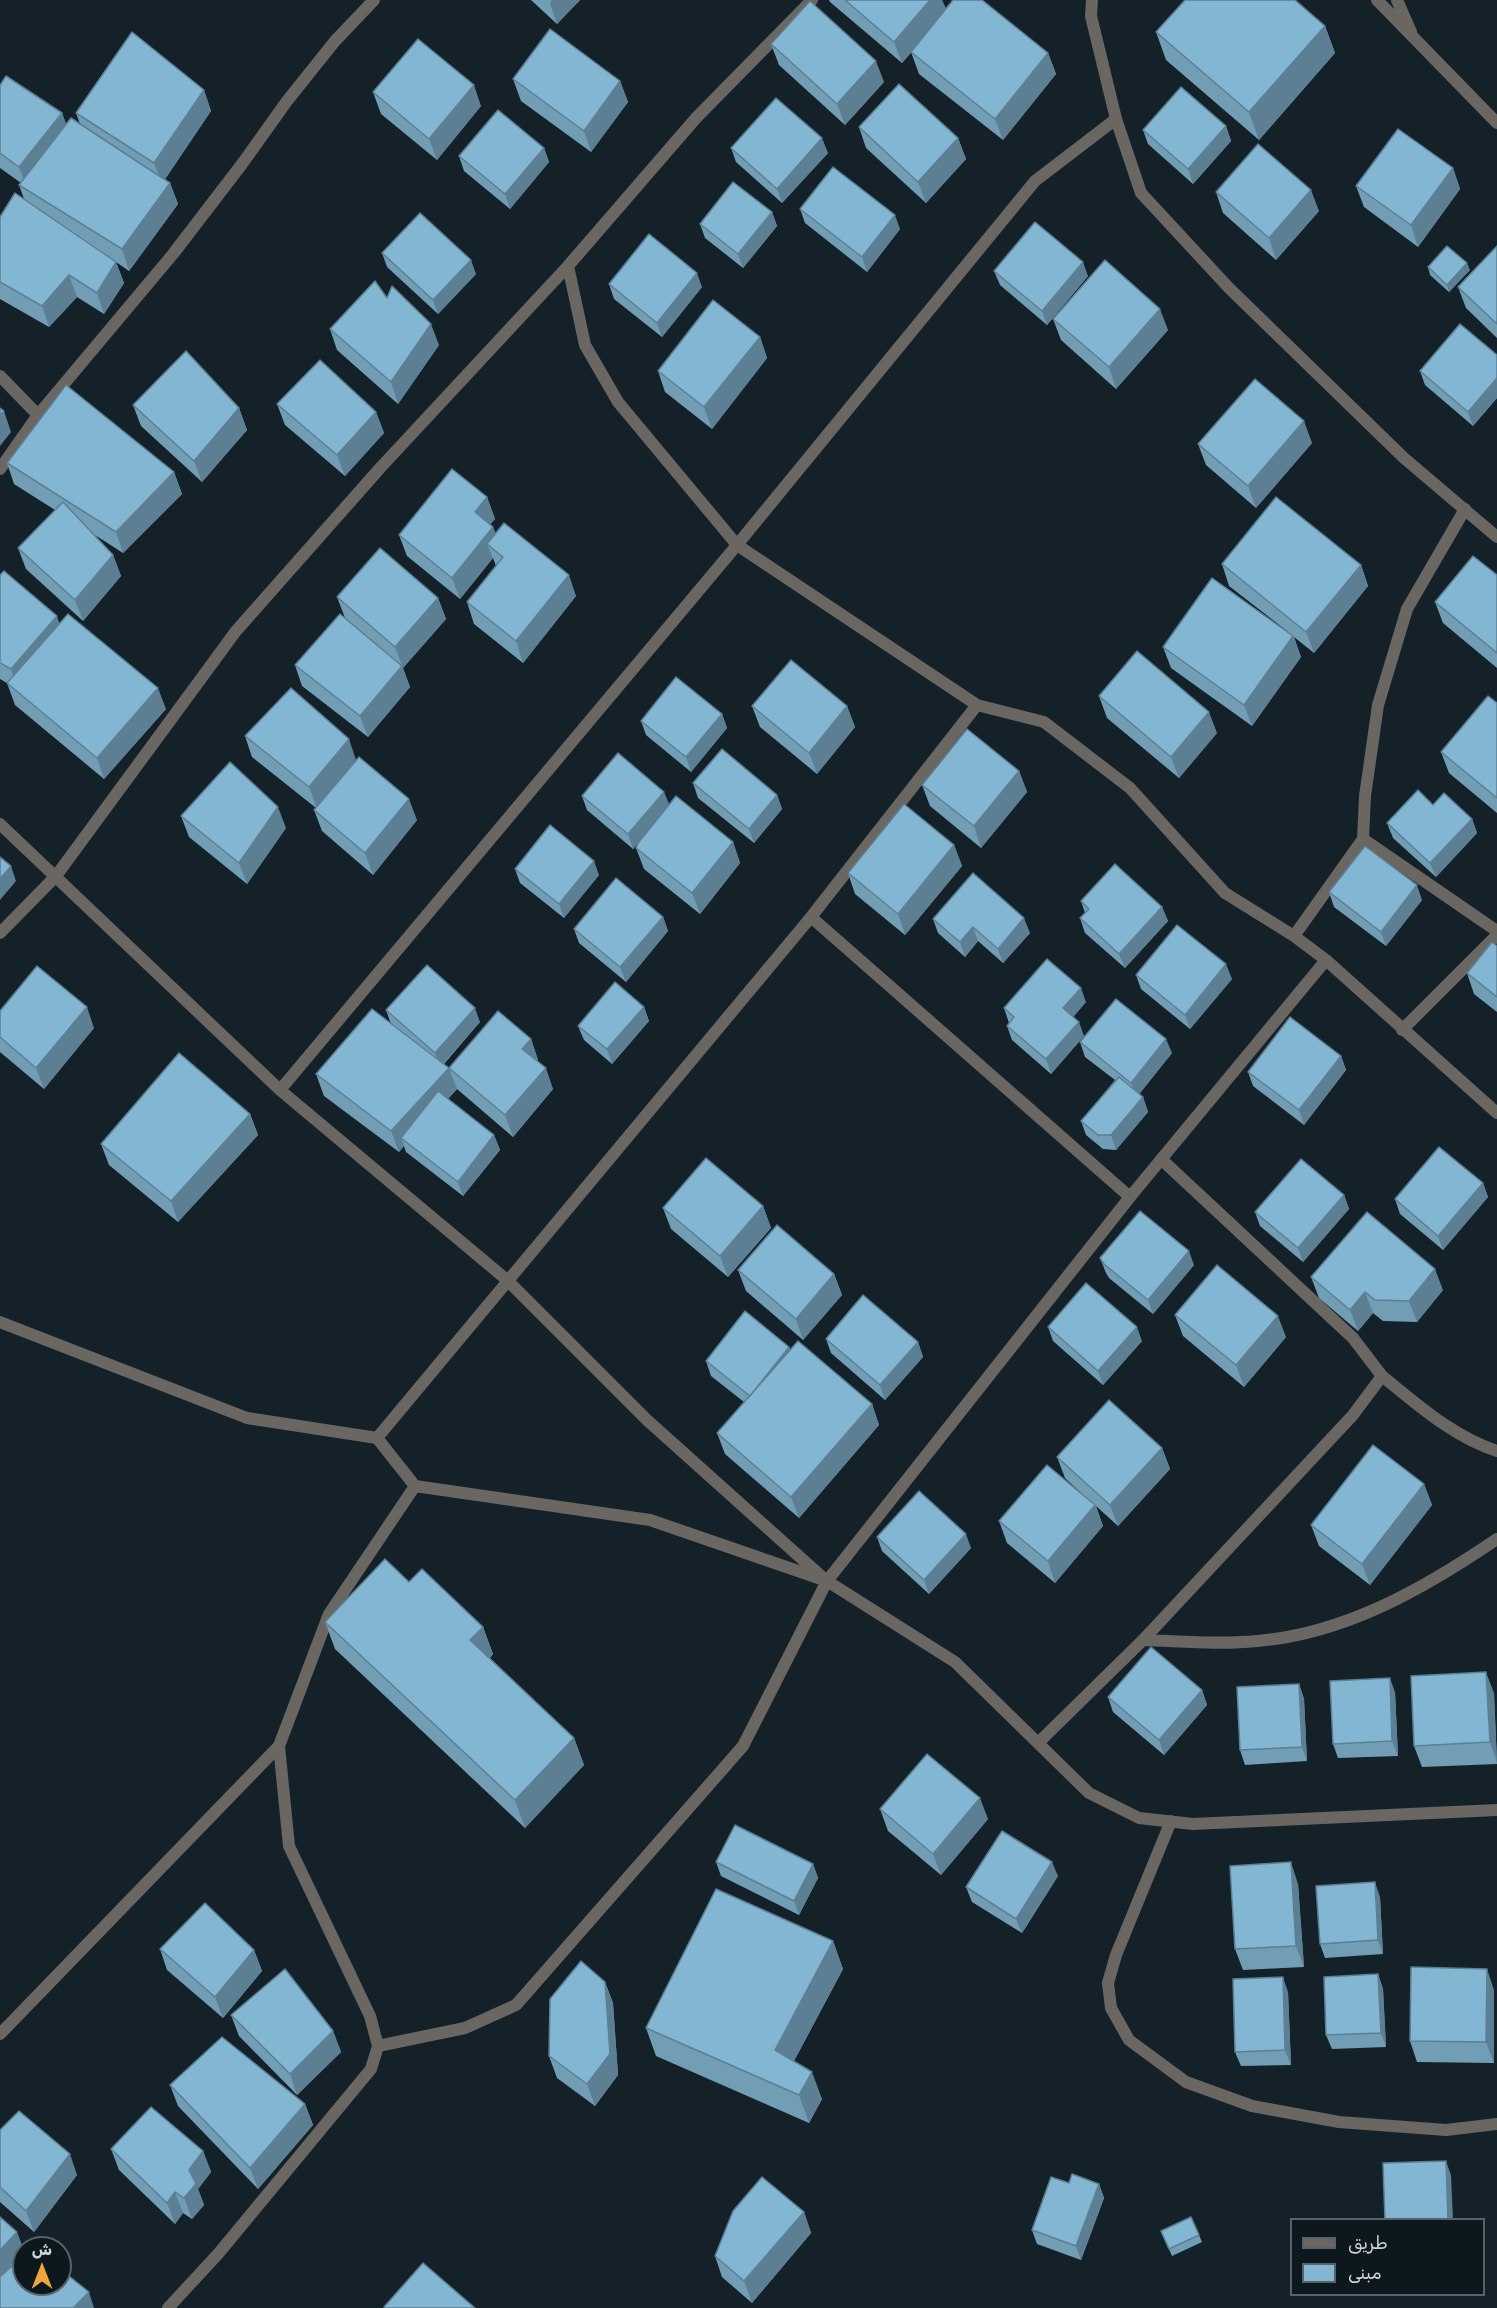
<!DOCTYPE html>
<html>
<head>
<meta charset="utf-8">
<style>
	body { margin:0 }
	#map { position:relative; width:1497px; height:2308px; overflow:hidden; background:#152128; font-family:Rubik,Vazirmatn,sans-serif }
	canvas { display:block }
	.legend { position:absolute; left:1290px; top:2218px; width:195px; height:78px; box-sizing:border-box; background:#0c181e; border:2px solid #586368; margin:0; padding:8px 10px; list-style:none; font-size:18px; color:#cbd3d7 }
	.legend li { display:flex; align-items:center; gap:12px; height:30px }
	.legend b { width:30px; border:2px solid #586368 }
	.north { position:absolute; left:12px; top:2236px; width:60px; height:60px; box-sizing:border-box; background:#0c181e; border:2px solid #586368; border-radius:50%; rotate:0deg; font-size:16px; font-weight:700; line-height:24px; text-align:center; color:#cbd3d7 }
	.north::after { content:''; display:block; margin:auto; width:21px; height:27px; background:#efa73d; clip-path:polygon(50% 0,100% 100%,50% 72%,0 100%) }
</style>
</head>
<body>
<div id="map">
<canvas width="1497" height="2308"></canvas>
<ul class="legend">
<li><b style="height:8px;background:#6a6661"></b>طريق</li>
<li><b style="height:16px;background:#83b6d3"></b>مبنى</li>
</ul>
<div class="north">ش</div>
</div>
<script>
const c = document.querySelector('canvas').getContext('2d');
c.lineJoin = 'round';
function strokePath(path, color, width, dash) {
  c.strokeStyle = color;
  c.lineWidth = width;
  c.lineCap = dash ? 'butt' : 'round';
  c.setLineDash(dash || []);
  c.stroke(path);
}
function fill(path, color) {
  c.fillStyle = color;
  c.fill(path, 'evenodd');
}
strokePath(new Path2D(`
	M1092 0 1091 16 1116 119 1141 193 1229 288 1404 458 1497 537
	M1377 0 1497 123
	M1397 0 1411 32
	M568 266 585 345 618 402 737 545 977 705 1044 722 1130 788 1225 893 1294 936 1326 960 1497 1113
	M0 376 38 415
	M0 824 280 1090 737 545 1035 181 1116 119
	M1363 839 1497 931
	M811 917 1130 1197
	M0 933 56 876 236 631 381 467 568 266 696 118 812 0
	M1294 936 1363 839 1365 796 1378 705 1407 609 1465 509
	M1402 1030 1497 935
	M280 1090 507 1280 647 1420 821 1576
	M0 1322 247 1418 377 1438 415 1486 650 1520 827 1581 955 1662 1089 1793 1139 1818 1193 1824 1497 1810
	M1382 1376C1417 1404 1453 1437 1497 1451
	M377 1438 811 917 977 705
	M1143 1640C1180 1641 1219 1645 1257 1641 1345 1634 1425 1588 1497 1539
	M1038 1743 1143 1640 1353 1415 1382 1376 1353 1338 1161 1159
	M1171 1821 1116 1955 1108 1983 1111 2008 1129 2040 1186 2082 1252 2106 1339 2122 1446 2130 1497 2124
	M0 2034 279 1746
	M378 2046 465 2028 516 2005 743 1746 827 1581 1130 1197 1326 960
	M168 2308 218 2254 371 2069 378 2046 370 2016 289 1846 279 1746 329 1614 415 1486`), '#6a6661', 12);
strokePath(new Path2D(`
	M0 469 38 415 173 254 242 164 287 101 335 41 374 0`), '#6a6661', 12);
fill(new Path2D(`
	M531 0H580L557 24Z
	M829 0H942L946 9 1048 53 1056 74 1003 140 919 74 911 52 916 47 902 63 830 2Z
	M1325 26 1335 53 1259 140 1166 60 1156 32Z
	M771 44 884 82 845 125 779 65Z
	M513 79 620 81 628 102 591 152 521 101Z
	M0 85 62 113 66 124H80L76 113 204 90 211 111 165 179 170 183 178 204 129 271 116 262 124 283 104 314 77 297 49 327 0 299V217L24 199 19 185 21 183 0 168Z
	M373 92 481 106 437 160 381 114Z
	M1226 126 1231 141 1193 184 1148 144 1143 130Z
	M859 127 958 138 966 159 926 203 866 148Z
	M544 148 549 162 510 209 464 171 459 156Z
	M731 148 828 153 782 203 736 162Z
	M1453 168 1460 189 1418 247 1364 207 1356 186Z
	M1216 192 1319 211 1276 260 1223 213Z
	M800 209 900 229 867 272 805 223Z
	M772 212 777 226 743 268 705 238 700 224Z
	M1497 246V338L1466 308 1458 287Z
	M382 253 476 274 438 314 387 267Z
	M1428 267 1470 270 1449 292 1430 275Z
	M994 271 1088 276 1047 325 1000 285Z
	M609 284 702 287 662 337 614 299Z
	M387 298 439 345 398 404 337 350 330 329Z
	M1053 319 1168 330 1116 389 1061 340Z
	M760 337 767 358 712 429 665 392 658 371Z
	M1497 355V398L1473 426 1425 385 1420 371Z
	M277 404 376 412 384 433 345 476 285 425Z
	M133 405 239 408 247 430 202 482 141 426Z
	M1312 443 1256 508 1206 465 1198 444Z
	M7 463 174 472 182 494 123 553 95 535 113 555 121 576 83 621 26 569 18 548 55 510 14 484Z
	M487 497 495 519 490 524 493 527 496 534 576 596 523 663 474 624 467 602 496 566 493 558 460 599 407 556 399 535Z
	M1222 564 1361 565 1368 586 1314 653 1294 637 1301 657 1252 726 1171 668 1163 647 1287 631 1229 586Z
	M0 575 166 709 104 779 15 705 7 683 0 679Z
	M1497 575V668L1443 623 1435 602Z
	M337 597 438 598 446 619 403 668 410 687 368 737 302 686 295 665 367 637 345 618Z
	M1099 696 1217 733 1179 778 1107 718Z
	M1497 703V813L1449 773 1441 752Z
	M752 706H847L855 727 817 774 760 727Z
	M722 714 727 728 691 772 646 735 641 721Z
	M245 736 356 760 417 820 373 875 322 831 314 810 316 808 252 757Z
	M1019 771 1027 792 981 848 930 806 922 785Z
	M693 783 777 795 782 809 754 843 698 798Z
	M582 796 669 804 733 842 740 863 700 914 644 869 636 848 638 843 633 849 587 810Z
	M1433 805 1472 819 1477 833 1436 877 1393 838 1387 823Z
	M181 816 286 828 247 884 189 837Z
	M954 845 962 866 905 935 855 894 848 873Z
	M515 869 599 875 564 918 520 883Z
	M1329 892 1422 900 1386 946 1334 907Z
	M1081 901 1162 907 1168 921 1125 968 1085 933 1080 918 1085 913Z
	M663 917 668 931 626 982 579 943 574 929Z
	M933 919 1030 933 1003 963 978 941 965 957 938 933Z
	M1497 946V1012L1474 994 1467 973Z
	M1136 975 1232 979 1190 1029 1141 989Z
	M1086 1002 1073 1017 1084 1036 1051 1074 1012 1040 1007 1026 1009 1023 1004 1008Z
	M644 1007 649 1021 612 1064 584 1040 578 1026Z
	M386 1010 480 1022 444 1064 449 1068 531 1039 538 1060 537 1061 553 1089 513 1137 457 1089 448 1099 494 1135 500 1150 463 1196 406 1152 404 1146 399 1152 324 1096 316 1074 391 1024Z
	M0 1011 94 1028 44 1089 0 1052Z
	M1080 1042 1172 1053 1139 1094 1143 1097 1148 1112 1116 1150 1103 1149 1086 1135 1081 1121 1115 1080 1085 1057Z
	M1341 1056 1346 1070 1304 1125 1253 1086 1248 1072Z
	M250 1114 258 1135 178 1222 109 1165 101 1144Z
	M1483 1183 1488 1197 1443 1250 1400 1214 1395 1199Z
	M1344 1195 1349 1209 1303 1262 1260 1226 1255 1212Z
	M763 1206 771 1228 728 1277 671 1229 663 1208Z
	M1100 1258 1194 1265 1153 1314 1109 1278 1106 1273Z
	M738 1270 834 1274 842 1295 803 1340 746 1291Z
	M1311 1277 1443 1290 1417 1322 1383 1321 1373 1313 1358 1331 1319 1298Z
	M1175 1315 1286 1337 1244 1387 1183 1336Z
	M1048 1327 1142 1341 1103 1385 1053 1341Z
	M826 1339 918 1342 923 1357 885 1400 831 1353Z
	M789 1347 790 1349 872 1404 879 1425 799 1518 725 1454 717 1433 744 1402 711 1376 706 1361Z
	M1162 1448 1170 1469 1118 1526 1096 1506 1103 1526 1055 1583 1007 1543 999 1521 1081 1493 1065 1478 1057 1457Z
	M1424 1484 1432 1505 1370 1585 1319 1546 1311 1525Z
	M877 1537 971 1548 929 1594 882 1551Z
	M409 1582 483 1627 493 1654 490 1658 574 1738 584 1765 525 1828 335 1649 325 1622Z
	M1299 1684 1304 1699 1307 1761 1245 1765 1240 1750Z
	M1202 1690 1207 1705 1164 1755 1113 1712 1108 1697Z
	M1395 1692 1398 1756 1338 1758 1333 1744Z
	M1494 1693 1497 1764 1422 1767 1414 1746Z
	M880 1809 988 1819 941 1875 888 1831Z
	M716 1862 813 1864 818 1878 799 1915 721 1876Z
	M1058 1876 1022 1933 972 1902 966 1887Z
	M1298 1884 1304 1967 1243 1970 1235 1949Z
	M1380 1897 1383 1954 1325 1958 1320 1944Z
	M833 1941 843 1969 794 2061 822 2099 809 2123 656 2056 646 2028Z
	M160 1949 254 1950 262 1971 223 2018 167 1970Z
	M1378 1974 1383 1989 1386 2047 1332 2049 1326 2035Z
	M605 1982 613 2003 618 2075 595 2106 557 2078 549 2056Z
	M1494 1990V2063L1417 2062 1410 2041Z
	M1288 1992 1291 2065 1241 2066 1235 2052Z
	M231 2015 333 2031 341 2052 297 2095 239 2036Z
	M170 2085 305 2104 313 2125 258 2189 178 2106Z
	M0 2130 77 2175 34 2232 0 2202Z
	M111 2149 203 2151 211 2172 198 2189 204 2205 192 2219 183 2213 175 2224 119 2170Z
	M1069 2183 1099 2184 1104 2198 1081 2260 1037 2244 1032 2230Z
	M804 2212 811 2233 752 2303 722 2277 715 2256Z
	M1161 2231 1199 2235 1202 2242 1172 2256Z`), '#719db5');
fill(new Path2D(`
	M552 0H580L557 24 550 3Z
	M930 0H942L947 11 902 63 894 42Z
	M1325 26 1335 53 1259 140 1249 112Z
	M1048 53 1056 74 1003 140 995 119Z
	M876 61 884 82 845 125 837 104Z
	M620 81 628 102 591 152 584 131Z
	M474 85 481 106 437 160 429 139Z
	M204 90 211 111 162 184 154 163Z
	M62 113 70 134 27 188 19 167Z
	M1226 126 1231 141 1193 184 1188 169Z
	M822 138 828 153 782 203 777 189Z
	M958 138 966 159 926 203 918 182Z
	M544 148 549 162 510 209 505 194Z
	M1453 168 1460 189 1418 247 1411 225Z
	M170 183 178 204 129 271 122 249Z
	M1311 190 1319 211 1276 260 1269 238Z
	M772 212 777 226 743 268 738 254Z
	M895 215 900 229 867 272 862 257Z
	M471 260 476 274 438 314 433 300Z
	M116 262 124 283 104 314 97 293Z
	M1083 262 1088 276 1047 325 1042 311Z
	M1467 263 1470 270 1449 292 1447 285Z
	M697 273 702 287 662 337 657 323Z
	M69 275 77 297 49 327 42 306Z
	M1160 309 1168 330 1116 389 1109 367Z
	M431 324 439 345 398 404 391 382Z
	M760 337 767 358 712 429 704 407Z
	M1497 378V398L1473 426 1468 412Z
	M239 408 247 430 202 482 194 461Z
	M4 411 11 432 0 446V415Z
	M376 412 384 433 345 476 337 455Z
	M1304 421 1312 443 1256 508 1248 486Z
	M174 472 182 494 123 553 116 532Z
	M487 497 495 519 482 534 475 512Z
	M493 527 501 548 487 544 493 558 460 599 452 578Z
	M113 555 121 576 83 621 75 600Z
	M1361 565 1368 586 1314 653 1306 632Z
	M569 575 576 596 523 663 516 641Z
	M438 598 446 619 403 668 395 647Z
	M57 616 64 638 18 691 11 669Z
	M1293 636 1301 657 1252 726 1244 705Z
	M402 666 410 687 368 737 360 716Z
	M158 688 166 709 104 779 97 758Z
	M847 706 855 727 817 774 809 753Z
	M1209 712 1217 733 1179 778 1171 757Z
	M722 714 727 728 691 772 686 757Z
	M349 739 356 760 317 809 309 787Z
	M1019 771 1027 792 981 848 974 826Z
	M664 792 670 806 633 849 628 834Z
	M777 795 782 809 754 843 749 829Z
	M409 799 417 820 373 875 365 853Z
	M278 807 286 828 247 884 239 863Z
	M1472 819 1477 833 1436 877 1430 863Z
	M733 842 740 863 700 914 692 893Z
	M954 845 962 866 905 935 898 914Z
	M594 861 599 875 564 918 559 904Z
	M11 866 16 881 0 900V879Z
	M1417 885 1422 900 1386 946 1381 932Z
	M1162 907 1168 921 1125 968 1119 954Z
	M663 917 668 931 626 982 620 967Z
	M1024 918 1030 933 1003 963 998 949Z
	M973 927 978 941 965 957 960 942Z
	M1226 964 1232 979 1190 1029 1185 1015Z
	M1081 988 1086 1002 1068 1023 1063 1008Z
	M87 1007 94 1028 44 1089 36 1068Z
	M644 1007 649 1021 612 1064 607 1049Z
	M475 1008 480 1022 440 1067 435 1053Z
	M1079 1022 1084 1036 1051 1074 1046 1059Z
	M531 1039 538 1060 530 1070 522 1049Z
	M1166 1039 1172 1053 1137 1097 1131 1083Z
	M1341 1056 1346 1070 1304 1125 1299 1110Z
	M449 1068 457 1089 407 1143 401 1138 404 1146 399 1152 391 1131Z
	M546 1068 553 1089 513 1137 505 1115Z
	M1143 1097 1148 1112 1116 1150 1111 1135Z
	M250 1114 258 1135 178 1222 171 1201Z
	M494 1135 500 1150 463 1196 458 1182Z
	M1483 1183 1488 1197 1443 1250 1438 1236Z
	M1344 1195 1349 1209 1303 1262 1298 1248Z
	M763 1206 771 1228 728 1277 720 1256Z
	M1189 1251 1194 1265 1153 1314 1148 1300Z
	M1435 1269 1443 1290 1417 1322 1409 1301Z
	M834 1274 842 1295 803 1340 796 1319Z
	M1365 1292 1373 1313 1358 1331 1350 1310Z
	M1278 1316 1286 1337 1244 1387 1236 1365Z
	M1137 1327 1142 1341 1103 1385 1098 1371Z
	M918 1342 923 1357 885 1400 880 1385Z
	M789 1347 794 1361 750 1396Z
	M872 1404 879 1425 799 1518 791 1497Z
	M1162 1448 1170 1469 1118 1526 1110 1505Z
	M1424 1484 1432 1505 1370 1585 1362 1564Z
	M1095 1505 1103 1526 1055 1583 1048 1561Z
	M966 1534 971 1548 929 1594 924 1580Z
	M483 1627 493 1654 480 1667 470 1640Z
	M1486 1672 1494 1693 1497 1762 1490 1742Z
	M1390 1678 1395 1692 1398 1756 1392 1741Z
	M1299 1684 1304 1699 1307 1761 1302 1747Z
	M1202 1690 1207 1705 1164 1755 1159 1740Z
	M574 1738 584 1765 525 1828 515 1800Z
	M980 1798 988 1819 941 1875 933 1854Z
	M1052 1862 1058 1876 1022 1933 1016 1919Z
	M1291 1862 1298 1884 1304 1967 1296 1946Z
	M813 1864 818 1878 799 1915 794 1901Z
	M1375 1882 1380 1897 1383 1954 1378 1940Z
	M833 1941 843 1969 785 2078 775 2050Z
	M254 1950 262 1971 223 2018 215 1997Z
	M1487 1969 1494 1990V2063L1486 2042Z
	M1378 1974 1383 1989 1386 2047 1381 2033Z
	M1283 1977 1288 1992 1291 2065 1285 2050Z
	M605 1982 613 2003 618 2075 595 2106 587 2084Z
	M333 2031 341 2052 297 2095 290 2074Z
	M812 2072 822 2099 809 2123 799 2095Z
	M305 2104 313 2125 258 2189 250 2168Z
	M203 2151 211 2172 198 2189 204 2205 192 2219 184 2198 189 2170Z
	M70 2154 77 2175 34 2232 26 2211Z
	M1446 2161 1451 2175 1453 2220H1448Z
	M1099 2184 1104 2198 1081 2260 1076 2246Z
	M175 2192 183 2213 175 2224 167 2203Z
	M804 2212 811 2233 752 2303 744 2281Z
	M17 2232 24 2250V2254L0 2279V2250Z
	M89 2292 94 2308H73Z`), '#5c7f94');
const building = new Path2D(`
	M845 0H930L894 42Z
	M953 0H982L1048 53 995 119 911 52Z
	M1185 0H1295L1325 26 1249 112 1156 32Z
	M810 1 876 61 837 104 771 44Z
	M550 29 620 81 584 131 513 79Z
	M132 32 204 90 154 163 76 113Z
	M418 39 474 85 429 139 373 92Z
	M6 76 62 113 19 167 0 153V85Z
	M899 84 958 138 918 182 859 127Z
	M1181 87 1226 126 1188 169 1143 130Z
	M776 98 822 138 777 189 731 148Z
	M498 110 544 148 505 194 459 156Z
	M71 118 170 183 122 249 19 185Z
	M1398 129 1453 168 1411 225 1356 186Z
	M1258 144 1311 190 1269 238 1216 192Z
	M833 167 895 215 862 257 800 209Z
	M733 182 772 212 738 254 700 224Z
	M15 193 116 262 97 293 69 275 42 306 0 282V217Z
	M420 213 471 260 433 300 382 253Z
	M1035 222 1083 262 1042 311 994 271Z
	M649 234 697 273 657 323 609 284Z
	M1447 246 1467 263 1447 285 1428 267Z
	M1497 246V324L1458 287Z
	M1105 260 1160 309 1109 367 1053 319Z
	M375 281 387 298 392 286 431 324 391 382 330 329Z
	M713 300 760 337 704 407 658 371Z
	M1460 324 1497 355V378L1468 412 1420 371Z
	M186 351 239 408 194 461 133 405Z
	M320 360 376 412 337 455 277 404Z
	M1255 379 1304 421 1248 486 1198 444Z
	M66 385 174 472 116 532 7 463Z
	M0 408 4 411 0 415Z
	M452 469 487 497 475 512 493 527 452 578 399 535Z
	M1276 497 1361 565 1306 632 1222 564Z
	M63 502 113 555 75 600 18 548Z
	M504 523 569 575 516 641 467 602 503 557 487 544Z
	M380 548 438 598 395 647 337 597Z
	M1473 556 1497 575V653L1435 602Z
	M4 571 57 616 11 669 0 663V575Z
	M1212 578 1293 636 1244 705 1163 647Z
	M68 614 158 688 97 758 7 683Z
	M340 614 402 666 360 716 295 665Z
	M1137 651 1209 712 1171 757 1099 696Z
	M791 660 847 706 809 753 752 706Z
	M676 677 722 714 686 757 641 721Z
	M291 688 349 739 309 787 245 736Z
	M1488 696 1497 703V798L1441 752Z
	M967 729 1019 771 974 826 922 785Z
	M722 749 777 795 749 829 693 783Z
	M618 753 664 792 628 834 582 796Z
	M359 757 409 799 365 853 314 810Z
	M230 762 278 807 239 863 181 816Z
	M1418 790 1433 805 1444 793 1472 819 1430 863 1387 823Z
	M676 796 733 842 692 893 636 848 638 843Z
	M904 804 954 845 898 914 848 873Z
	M550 825 594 861 559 904 515 869Z
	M1365 846 1417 885 1381 932 1329 892Z
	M0 857 11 866 0 879Z
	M1115 864 1162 907 1119 954 1080 918 1089 909 1081 901Z
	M973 873 1024 918 998 949 973 927 960 942 933 919Z
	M616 878 663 917 620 967 574 929Z
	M1177 925 1226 964 1185 1015 1136 975Z
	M1492 942 1497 946V997L1467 973Z
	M1047 959 1081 988 1063 1008 1079 1022 1046 1059 1007 1026 1014 1017 1004 1008Z
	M427 965 475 1008 435 1053 386 1010Z
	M37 966 87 1007 36 1068 0 1037V1011Z
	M615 982 644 1007 607 1049 578 1026Z
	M1116 999 1166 1039 1131 1083 1080 1042Z
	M372 1009 449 1068 498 1011 531 1039 522 1049 546 1068 505 1115 449 1068 391 1131 316 1074Z
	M1290 1017 1341 1056 1299 1110 1248 1072Z
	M179 1053 250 1114 171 1201 101 1144Z
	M1119 1077 1143 1097 1111 1135H1098L1081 1121Z
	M438 1091 494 1135 458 1182 401 1138Z
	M1439 1147 1483 1183 1438 1236 1395 1199Z
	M706 1158 763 1206 720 1256 663 1208Z
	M1301 1159 1344 1195 1298 1248 1255 1212Z
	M1140 1211 1189 1251 1148 1300 1104 1264 1100 1258Z
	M1367 1212 1435 1269 1409 1301 1375 1300 1365 1292 1350 1310 1311 1277Z
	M777 1225 834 1274 796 1319 738 1270Z
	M1217 1265 1278 1316 1236 1365 1175 1315Z
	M1086 1283 1137 1327 1098 1371 1048 1327Z
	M863 1295 918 1342 880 1385 826 1339Z
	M745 1311 789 1347 750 1396 706 1361Z
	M798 1341 872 1404 791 1497 717 1433Z
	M1109 1400 1162 1448 1110 1505 1057 1457Z
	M1373 1445 1424 1484 1362 1564 1311 1525Z
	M1047 1465 1095 1505 1048 1561 999 1521Z
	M919 1491 966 1534 924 1580 877 1537Z
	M385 1559 409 1582 422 1569 483 1627 470 1640 574 1738 515 1800 325 1622Z
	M1151 1647 1202 1690 1159 1740 1108 1697Z
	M1486 1672 1490 1742 1414 1746 1411 1676Z
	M1390 1678 1392 1741 1333 1744 1330 1681Z
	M1299 1684 1302 1747 1240 1750 1237 1687Z
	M927 1754 980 1798 933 1854 880 1809Z
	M735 1825 813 1864 794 1901 716 1862Z
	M1002 1831 1052 1862 1016 1919 966 1887Z
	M1291 1862 1296 1946 1235 1949 1230 1866Z
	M1375 1882 1378 1940 1320 1944 1316 1886Z
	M716 1889 833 1941 775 2050 812 2072 799 2095 646 2028Z
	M205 1903 254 1950 215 1997 160 1949Z
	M581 1961 605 1982 610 2054 587 2084 549 2056 550 1999Z
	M1411 1967 1487 1969 1486 2042 1410 2041Z
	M285 1969 333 2031 290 2074 231 2015Z
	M1378 1974 1381 2033 1326 2035 1324 1977Z
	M1283 1977 1285 2050 1235 2052 1233 1979Z
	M222 2037 305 2104 250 2168 170 2085Z
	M151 2107 203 2151 189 2170 196 2184 184 2198 175 2192 167 2203 111 2149Z
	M19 2111 70 2154 26 2211 0 2187V2130Z
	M1446 2161 1448 2220H1385L1383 2163Z
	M1072 2174 1099 2184 1076 2246 1032 2230 1051 2177 1069 2183Z
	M762 2177 804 2212 744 2281 715 2256 733 2211Z
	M0 2217 17 2232 0 2250Z
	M1191 2217 1199 2235 1169 2249 1161 2231Z
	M24 2255V2284H60V2269L89 2292 73 2308H0V2277Z
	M423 2263 475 2308H385L384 2307Z`);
fill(building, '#83b6d3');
strokePath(building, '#5c7f94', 1.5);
</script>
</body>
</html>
